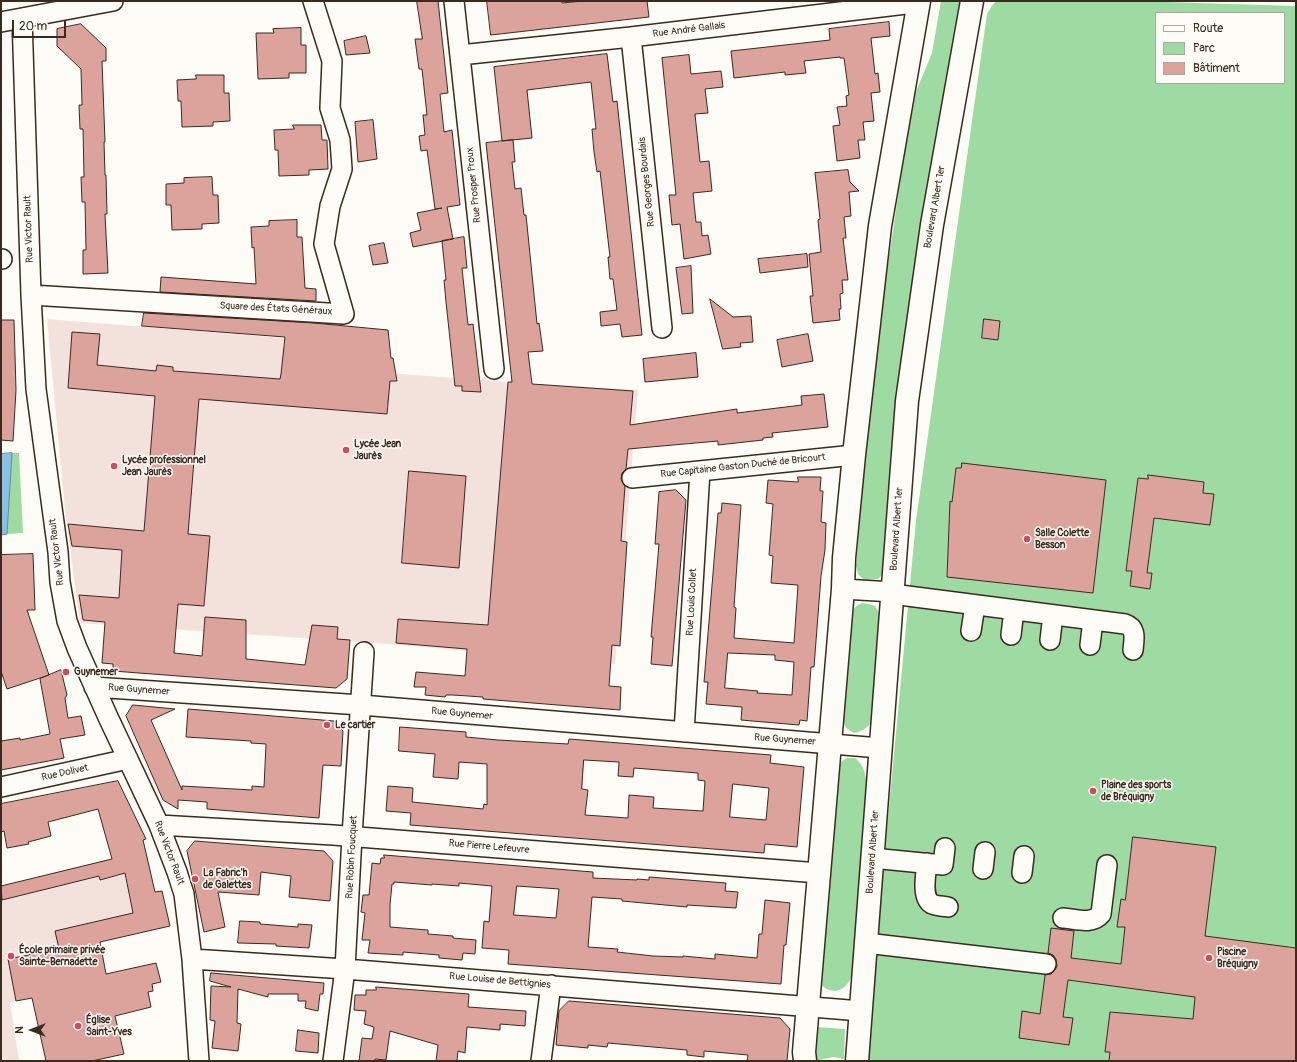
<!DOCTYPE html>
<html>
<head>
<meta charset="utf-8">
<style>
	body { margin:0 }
	#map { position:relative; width:1297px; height:1062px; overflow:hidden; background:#fdfcf7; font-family:Pangolin,sans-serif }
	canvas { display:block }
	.frame { position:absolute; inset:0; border:2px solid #3b2a1e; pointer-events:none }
	.legend { position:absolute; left:1155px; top:12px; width:130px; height:72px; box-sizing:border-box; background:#fdfcf7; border:1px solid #afa8a0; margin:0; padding:5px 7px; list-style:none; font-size:12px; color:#3b2a1e }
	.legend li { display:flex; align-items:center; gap:8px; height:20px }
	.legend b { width:20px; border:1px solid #afa8a0 }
	.north { position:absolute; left:12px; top:1010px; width:40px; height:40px; -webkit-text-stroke:3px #fdfcf7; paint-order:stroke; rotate:270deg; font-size:11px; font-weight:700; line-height:16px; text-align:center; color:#3b2a1e }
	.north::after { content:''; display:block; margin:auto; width:14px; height:18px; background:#3b2a1e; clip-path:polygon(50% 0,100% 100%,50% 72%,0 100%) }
	.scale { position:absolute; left:12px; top:20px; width:54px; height:18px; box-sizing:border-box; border:2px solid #3b2a1e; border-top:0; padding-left:5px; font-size:12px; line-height:14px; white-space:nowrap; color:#3b2a1e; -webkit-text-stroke:3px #fdfcf7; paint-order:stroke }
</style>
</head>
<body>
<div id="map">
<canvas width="1297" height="1062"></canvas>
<div class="frame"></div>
<ul class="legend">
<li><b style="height:5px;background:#fdfcf7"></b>Route</li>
<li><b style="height:11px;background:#9edba2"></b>Parc</li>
<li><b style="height:11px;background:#dca29c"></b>Bâtiment</li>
</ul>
<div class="north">N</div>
<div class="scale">20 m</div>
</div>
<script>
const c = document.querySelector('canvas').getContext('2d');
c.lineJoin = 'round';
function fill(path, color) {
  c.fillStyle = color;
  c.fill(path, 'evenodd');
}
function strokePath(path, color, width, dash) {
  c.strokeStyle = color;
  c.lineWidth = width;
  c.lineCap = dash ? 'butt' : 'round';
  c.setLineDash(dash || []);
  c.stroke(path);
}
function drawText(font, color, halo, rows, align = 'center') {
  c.font = font + ' Pangolin,sans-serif';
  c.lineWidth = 3;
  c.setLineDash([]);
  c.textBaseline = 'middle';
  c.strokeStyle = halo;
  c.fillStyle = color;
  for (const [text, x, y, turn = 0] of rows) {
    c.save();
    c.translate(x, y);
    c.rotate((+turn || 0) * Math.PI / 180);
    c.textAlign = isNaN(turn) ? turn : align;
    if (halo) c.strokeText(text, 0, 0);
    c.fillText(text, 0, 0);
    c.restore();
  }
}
fill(new Path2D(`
	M47 319 383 346 388 373 508 382 638 390 615 664 377 643 80 623 65 510Z
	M146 850 155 892 162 891 170 926 45 953V951L8 959 16 1001 10 1002 19 1061H1V886Z`), '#f3e1dc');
fill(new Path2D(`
	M941 1H963L883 574 878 579 864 580 858 574 856 566 875 353 912 101 932 53Z
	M996 1H1133L1296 6V1061H865L916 521 987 14 991 7ZM1156 13H1284V83H1156Z
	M12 453H19L23 533 7 534Z
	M862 603 869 604 875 606 879 613 881 622 872 722C866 729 862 731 854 733L846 728 843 722 850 615 856 606Z
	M847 758H855C864 765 865 773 867 784L853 970C852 974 851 980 848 983 840 994 827 993 819 982L836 770 842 761Z
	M817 1027 845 1029 844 1059 833 1057 815 1061Z`), '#9edba2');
const water = new Path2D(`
	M12 453 7 534 1 535V454Z`);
fill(water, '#89c0e7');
strokePath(water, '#6a8497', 1);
const building = new Path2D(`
	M417 1H438L448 93 440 94 444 132 452 130 460 205 447 207 453 239 413 247 410 233 421 230 417 213 442 208 435 209 427 150 421 151 419 136 425 135 423 115H427L422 69H419L415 39H422Z
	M487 1H561L562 3 583 1H647L649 17 491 35Z
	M889 22 890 36 871 38 875 74 878 73 880 92 871 93 874 121 863 122 865 140H858L860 158 837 161 833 126 840 125 837 107 847 106 846 96 849 95 844 58H840V57L804 61 806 73 785 75V72L734 78 731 51 830 40 829 29Z
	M81 24 106 48V61H102L105 142H104L105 175H106L107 214H105L108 273 83 274V250H86L85 202H82L81 177H84L83 129H80L79 105H82L81 69 57 46V29Z
	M301 28V45H306V73H289V78L258 79 256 33H274L273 29Z
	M366 36 370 53 346 55 344 41Z
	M607 54 613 102 617 101 642 335 622 337 620 324 601 326 600 312 617 310 613 279H610L608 257H610L600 171 597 172 594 152 592 129H596L591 82 527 90 532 138 502 141 494 67Z
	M689 55 691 74 721 71 723 87 705 89 708 113 695 114 700 162 709 161 712 191 693 193 696 222H701L702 236 708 235 711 254 684 259 680 224 672 225 669 195H676L662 58Z
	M196 75H224V93H229L230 121 213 122V126L182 127 181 101H178L177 80 196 79Z
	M373 120 377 159 358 162 355 122Z
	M293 125H321L322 140H327L328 169 309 170V175L279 176 278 150H275L274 130 294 129Z
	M513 140 515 162H512L515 189 521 188 524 215H526L537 324 539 323 543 351 528 352 532 384 633 391 630 425 737 409V413L802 405 801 396 824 394 828 427 772 433 773 437 763 438V440L718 445V441L628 449 626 469 622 473 621 479 625 486 621 541 627 542 620 646 612 645 609 686 621 687 620 710 483 699V697L453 695H446L445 697 425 695 426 687H414L416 672 465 676 467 649 396 643 398 619 488 625 508 382H512L486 143Z
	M848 170 850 182 859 191 849 192 851 216 844 217 846 238H843L848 280H842L843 293 840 294 841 309H839L840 320 813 323 810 296H813L809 254 821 252 818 220 820 219 815 173Z
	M212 177 213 195H218L219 223 202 224V229L172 230 171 205H166V184L184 183V178Z
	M297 220V237H302L305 288 316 289V301L160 292 161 277 256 284 254 247 252 248 251 227 269 226V221Z
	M464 237 467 268H462L468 325 473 324 481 392 462 391V386H455L446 302 444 280H446L442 241Z
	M384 243 388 263 373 265 369 246Z
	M807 254 808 267 760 273 758 259Z
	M691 266 693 313 682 314 676 268Z
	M710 299 733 317 751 316 753 342 740 343 741 347 723 349Z
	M144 313 314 323 388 330 391 358H393L397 381H390L387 414 199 399 188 534 210 536 204 606 178 604 174 653 202 656 205 617 246 620V659L305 665 312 625 338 627 337 639 350 640 347 679 336 688 113 671V664L102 663 105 622 83 620 79 595 119 598 122 550 72 546 68 524 144 531 155 396 68 388 72 332 100 334 97 365 156 371 157 365 173 367V371L280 379 281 374 285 337 142 326Z
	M984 319 1000 321 998 340 982 338Z
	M1 320H14L16 390 13 441 1 440Z
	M808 334 813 361 782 367 777 340Z
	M696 353 698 377 645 382 643 359Z
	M962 463 1106 480 1093 593 947 577 950 501 952 502 956 468H961Z
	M409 471 466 476 459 568 402 563Z
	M1148 475 1204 482 1203 493 1214 494 1210 525 1154 518 1147 573H1152L1150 589 1130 586 1132 571H1126L1138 478 1148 479Z
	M798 477H821L820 491H823L821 522 826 523 825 550 821 576 814 667H811L807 721 800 720 799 725 741 720 742 707 706 704 708 682H704L718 513H721L722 503 741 505 734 607 736 608 734 638 794 643 798 585 771 583 773 556 769 555 773 504 766 503 768 480 798 482ZM728 653 775 655V660L794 662 792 695 757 693 758 691 725 688Z
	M676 490 686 500 672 666 651 664 653 637H651L659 544H655L659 492Z
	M33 554 35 610H27L49 675 7 689 1 671V555Z
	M61 670 67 695 65 698 68 718 81 716 85 735 60 739 64 758 1 770V741L20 738V740L50 734 40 679Z
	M133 705 175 709 151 720 182 790V786L252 790V786L264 787 266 744 251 743V741L186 737 188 709 334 721 343 731 341 766 323 765 319 818 207 809V802L178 800V809L163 800 126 716Z
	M400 727 466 732V737L498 740 568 744 569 739 771 755 770 763 804 767 797 847 765 844 764 853 410 825 411 813 386 811 388 786 413 788 412 802 483 809 484 804 487 805V764L459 762 458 779 433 777 435 754 399 751ZM584 760 619 762 618 776 633 777 634 768 698 773V780L705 781 703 811 653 808 654 797 629 795 628 818 585 815 588 790 582 789ZM733 784 769 788 766 820 730 817Z
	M118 781 146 839 143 840 155 892 162 891 170 926 100 942 106 974 156 963 161 982 152 984 153 991 148 992 151 1007 115 1016 124 1054 92 1061H46L32 998 16 1001 8 959 59 949 55 931 133 913 125 873 100 880 99 876 2 900 1 886 112 859 98 809 48 822 51 836 28 842 29 844 7 848 4 831 1 832V804Z
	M1133 837 1216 847 1205 936 1296 948V1061H1109L1110 1052H1105L1110 1012 1193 1019 1195 997 1068 980 1063 1017 1073 1018 1069 1045 1019 1038 1022 1011 1040 1014 1045 975 1051 974 1055 970 1057 966 1056 959 1053 955 1048 953 1051 928 1074 931 1071 958 1121 964 1125 927H1117L1121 899 1125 900Z
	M195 841 324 851 333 861 330 901 289 897 291 876 261 872 259 895 218 892 225 927 204 932 187 851Z
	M384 855 593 872V878L637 880V879L649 880V877L726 883 725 891 738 892 736 908 687 905V907L622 901V899L592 897 588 947 618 949 617 952 653 956 683 957V956L715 959V954L757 958 759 934H762L765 900 790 903 786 945H784L781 984 508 964 509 950 482 948 484 921 489 922 492 886 459 883V886L432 884V885L394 882V884H392L390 905V927L428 930V934L453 936V938L476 940 475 954 463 953 462 960 439 958V955L403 952V955L368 953 370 940H362L365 913 361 912 363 895H369L372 863 380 864 381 858H384ZM517 886 559 889 556 918 514 915Z
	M240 921 260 922V924L298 927V924L312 925 309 948 276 946V944L238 943Z
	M211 973 324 983 323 994H320L318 1011 305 1008 306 1001H298V994H268V997L238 989 237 1023 241 1024 238 1051 212 1048 215 1021 210 1020 211 986 231 987 210 981Z
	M376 987 469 994 468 1007 526 1011 525 1026 500 1024V1030L467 1027 465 1053 458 1051 457 1061H436L438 1045 390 1031 386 1060 375 1059V1061H359L362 1038 372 1039 374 1027 364 1024 366 1011 354 1010 355 995H366V990H376Z
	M569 1001 780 1018 790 1029 787 1061H747L748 1055 704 1051V1057L687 1055V1050L608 1043 607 1047 588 1045V1048L556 1045 559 1011Z
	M298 1030 319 1033 318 1053 296 1051Z`);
fill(building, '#dca29c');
strokePath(building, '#3b2a1e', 1);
const minor = new Path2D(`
	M454 1 494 369
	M22 18 31 295 36 389 58 552 60 582 67 621 77 648 108 717 159 825 177 872 184 894 192 959 199 1061
	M1 22 113 1
	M631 37 662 328
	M460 55 631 37 906 4 918 6
	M1 259H2
	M31 295 344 314 324 244 330 206 342 169 340 140 330 108 332 61 313 1
	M632 478 854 455
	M843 589 893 592
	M892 594 1125 624C1137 628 1134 639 1133 650
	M971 631 975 605
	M1011 635 1014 610
	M1050 640 1053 615
	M1090 645 1093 620
	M94 687 361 705 880 748
	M684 732 700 471
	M1 787 128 759
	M159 825 333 835 819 873
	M872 858 943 865 945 848
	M927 863C926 873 921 898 932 904 936 906 942 906 948 907
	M983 869 985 852
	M1022 873 1024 856
	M1063 918C1076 919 1092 925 1101 914L1107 865
	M866 943 1046 964
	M192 959 345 969 861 1011
	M333 1061 345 969 352 836 364 652
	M541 1061 551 985`);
const major = new Path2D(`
	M805 1061 804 1052 843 589 844 558 854 455 880 226 919 1
	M857 1061 907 401 932 225 972 1`);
strokePath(minor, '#3b2a1e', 22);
strokePath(major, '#3b2a1e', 25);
strokePath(minor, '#fdfcf7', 19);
strokePath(major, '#fdfcf7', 22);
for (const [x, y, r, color] of [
	[346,450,4,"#d1495b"],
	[114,466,4,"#d1495b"],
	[1027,539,4,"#d1495b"],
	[66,672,4,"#d1495b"],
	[327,725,4,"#d1495b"],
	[1093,791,4,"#d1495b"],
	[195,879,4,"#d1495b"],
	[11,956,4,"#d1495b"],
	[1209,958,4,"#d1495b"],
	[78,1026,4,"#d1495b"]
]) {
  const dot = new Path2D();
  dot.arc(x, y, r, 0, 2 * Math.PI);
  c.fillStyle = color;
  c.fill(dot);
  strokePath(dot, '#fdfcf7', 1.5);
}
drawText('10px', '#3b2a1e', '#fdfcf7', [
	["Rue André Gallais",689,30,-7],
	["Rue Georges Bourdais",647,182,-96],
	["Rue Prosper Proux",474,185,-96],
	["Boulevard Albert 1er",935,207,-80],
	["Rue Victor Rault",29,229,-92],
	["Square des États Généraux",276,309,3],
	["Rue Capitaine Gaston Duché de Bricourt",743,466,-6],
	["Boulevard Albert 1er",897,529,-86],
	["Rue Victor Rault",57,552,-97],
	["Rue Louis Collet",692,602,-87],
	["Rue Guynemer",139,690,4],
	["Rue Guynemer",462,714,5],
	["Rue Guynemer",785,740,4],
	["Rue Dolivet",65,773,-12],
	["Rue Pierre Lefeuvre",489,847,5],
	["Boulevard Albert 1er",873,852,-86],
	["Rue Victor Rault",169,853,69],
	["Rue Robin Foucquet",352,857,-87],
	["Rue Louise de Bettignies",500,981,5]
]);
drawText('bold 10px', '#3b2a1e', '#fdfcf7', [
	["Lycée Jean",354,444],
	["Jaurès",354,456],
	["Lycée professionnel",122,460],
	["Jean Jaurès",122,472],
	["Salle Colette",1035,533],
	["Besson",1035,545],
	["Guynemer",74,672],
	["Le cartier",335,725],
	["Plaine des sports",1101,785],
	["de Bréquigny",1101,797],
	["La Fabric'h",203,873],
	["de Galettes",203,885],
	["École primaire privée",19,950],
	["Sainte-Bernadette",19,962],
	["Piscine",1217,952],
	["Bréquigny",1217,964],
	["Église",86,1020],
	["Saint-Yves",86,1032]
], 'left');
</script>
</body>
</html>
